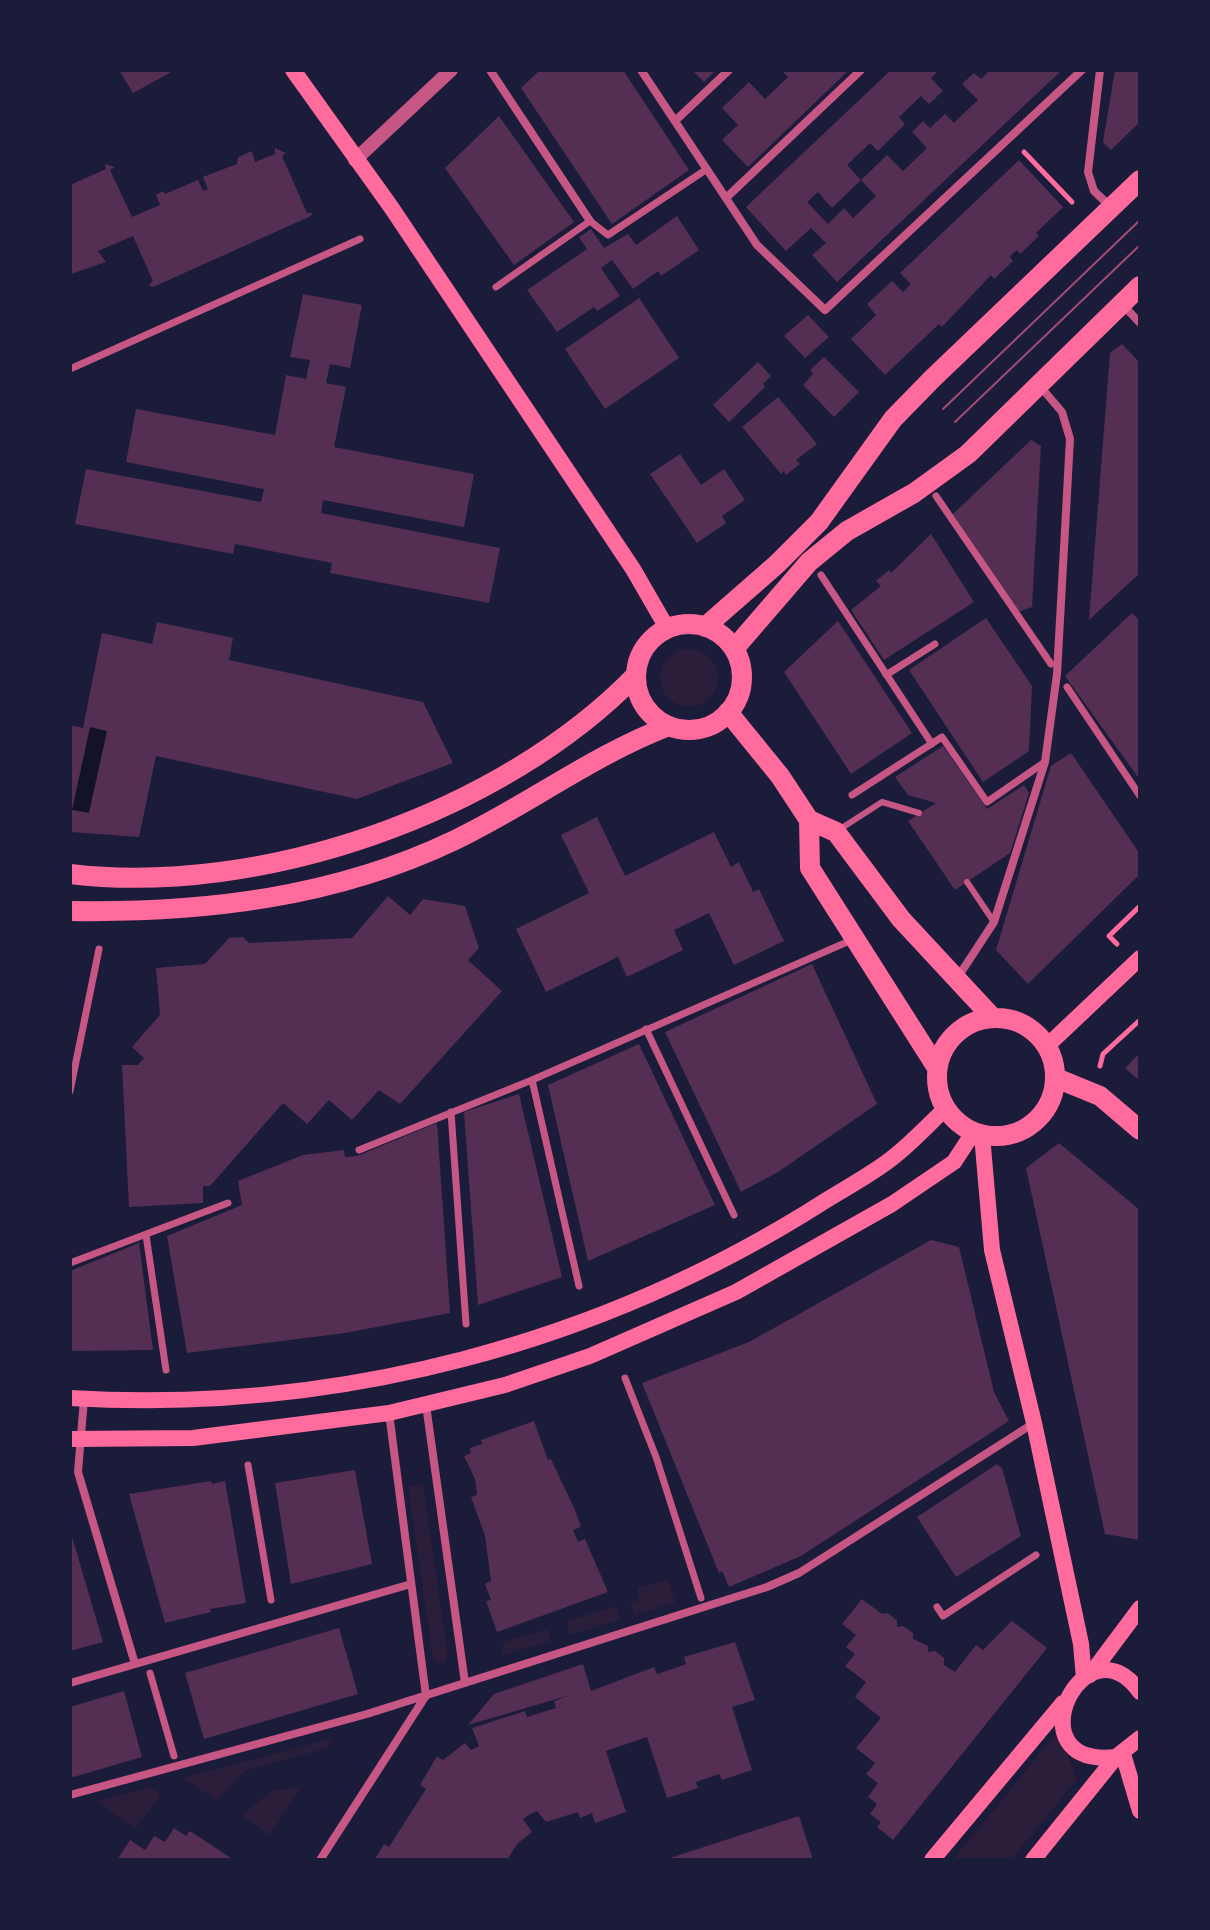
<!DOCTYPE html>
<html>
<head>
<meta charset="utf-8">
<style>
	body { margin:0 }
	#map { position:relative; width:1210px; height:1930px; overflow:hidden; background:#1b1b3a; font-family:"Source Sans 3",sans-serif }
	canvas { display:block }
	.frame { position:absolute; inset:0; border:72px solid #1b1b3a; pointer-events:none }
</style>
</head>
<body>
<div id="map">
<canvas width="1210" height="1930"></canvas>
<div class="frame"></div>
</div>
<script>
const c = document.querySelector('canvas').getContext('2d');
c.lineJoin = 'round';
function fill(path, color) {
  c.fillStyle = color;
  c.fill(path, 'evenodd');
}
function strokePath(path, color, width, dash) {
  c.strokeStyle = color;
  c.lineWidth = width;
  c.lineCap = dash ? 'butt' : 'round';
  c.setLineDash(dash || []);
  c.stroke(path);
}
fill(new Path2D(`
	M660 678a29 29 0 1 1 58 0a29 29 0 1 1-58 0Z
	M423 1484 448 1657 445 1663 438 1664 433 1658 408 1487Z
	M668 1579 675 1603 634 1615 630 1603 639 1600 637 1588Z
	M616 1606 620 1620 570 1635 566 1622Z
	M548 1629 550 1641 500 1656 504 1642Z
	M1059 1735 1077 1779 1011 1860H953L1054 1736Z
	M333 1738 327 1748 244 1771 217 1801 183 1778Z
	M150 1787 161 1795 135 1829 96 1801Z
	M301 1787 270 1835 241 1816 273 1790Z`), '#2a1e3b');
fill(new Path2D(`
	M90 727 107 731 89 813 72 810Z`), '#12122b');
fill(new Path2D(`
	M119 70H175L133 93Z
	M540 70H623L689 170 612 224 521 88Z
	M692 70H716L704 82Z
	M781 70H849L748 167 722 140 738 125 722 108 749 82 765 99 788 77Z
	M891 70H939L931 78 943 91 929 104 921 96 899 117 905 124 878 151 870 143 847 165 861 180 887 155 903 171 927 148 912 132 923 121 930 128 945 114 954 123 964 113 978 100 962 84 974 73 981 79 990 70H1062L837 282 812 255 826 243 811 228 786 251 746 207ZM861 180 876 196 853 218 844 208 828 224 807 202 818 192 832 208Z
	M1115 70H1140V122L1111 150 1103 142Z
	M499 116 574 222 514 265 445 168Z
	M275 148 286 153 282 156 307 213H313L311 216 153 287 149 285 153 281 133 236 98 251 106 262 71 274 70 185 106 169 105 164 115 167 110 170 132 217 160 205 156 195 163 191 165 194 198 180 203 191 208 189 203 177 237 164 238 157 252 151 255 162 275 154Z
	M1019 160 1063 207 1036 233 1039 236 1020 254 1017 250 1012 254 1010 257 1013 261 994 279 991 275 942 327 939 324 885 375 851 339 876 315 867 304 892 281 903 292 911 284 900 273Z
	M677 216 699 250 661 276 658 271 633 289 612 260 601 268 620 296 597 311 594 307 557 332 527 290 587 249 579 237 591 229 604 248 628 234 636 245Z
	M303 294 362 305 350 368 330 364 326 383 346 387 334 447 474 474 464 527 323 500 321 513 500 548 489 603 330 573 332 563 235 544 233 554 75 524 86 469 261 502 264 489 126 462 136 409 275 435 286 375 306 379 310 360 290 357Z
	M639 298 679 358 605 409 565 349Z
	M808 315 829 337 805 358 784 336Z
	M1122 344 1140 363V573L1089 620 1110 353Z
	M824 357 859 392 834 417 803 385 813 374 810 370Z
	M758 362 771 376 763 384 765 387 729 422 713 405Z
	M778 397 817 444 796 460 800 464 786 475 784 471 781 474 742 427Z
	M1031 440 1041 446 1032 607 1018 612 953 514Z
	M680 454 701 485 724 469 745 500 722 516 726 523 697 543 650 474Z
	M931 534 974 602 884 660 851 610 881 586 876 581 889 570 891 573Z
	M1132 613 1140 621V780L1065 676Z
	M986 618 1032 686 1029 751 983 782 909 670Z
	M838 621 912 733 851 774 784 672Z
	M157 622 233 638 229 660 423 702 453 763 357 799 156 756 139 837 70 832V725L83 728 102 633 152 644ZM90 727 107 731 89 813 72 810Z
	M943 746 987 809 1024 785 1029 793 1010 853 955 890 908 821 936 803 908 795 895 777Z
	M1071 753 1140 854V874L1028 984 996 950 1051 766Z
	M597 817 625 876 714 832 731 867 739 862 753 892 759 889 784 941 734 965 709 913 674 930 683 950 627 977 618 957 546 992 516 929 589 893 561 835Z
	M388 896 410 915 423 899 465 906 479 948 468 960 502 991 400 1104 379 1090 352 1120 329 1100 307 1124 283 1103 210 1186H203V1203L129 1207 122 1065H138L144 1058 132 1047 160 1015 156 968 205 964 229 938 243 937 249 943 352 938Z
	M812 964 877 1104 778 1172 741 1192 665 1032Z
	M639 1044 715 1205 588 1261 548 1085Z
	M1140 1053V1081L1125 1068Z
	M519 1094 562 1277 478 1305 464 1112Z
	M437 1123 450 1313 345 1333 187 1353 167 1236 242 1205 238 1181 303 1155 344 1150 345 1157 357 1156Z
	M1059 1143 1140 1210V1540L1105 1534 1026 1168Z
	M931 1240 959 1247 994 1392 1009 1421 801 1556 729 1587 722 1571 719 1573 717 1568 642 1383 749 1342Z
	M139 1243 153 1350 70 1351V1271Z
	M534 1421 548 1460 551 1459 575 1510 581 1527 573 1530 578 1542 585 1539 608 1592 497 1632 486 1601 491 1600 485 1584 491 1581 485 1536 471 1497 477 1495 475 1479 464 1456 471 1453 470 1448 482 1444 481 1440Z
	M997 1464 1002 1468 1021 1536 956 1577 917 1517Z
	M355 1470 372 1564 291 1584 275 1483Z
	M211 1481 212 1484 225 1481 246 1603 210 1609 211 1612 165 1623 129 1494Z
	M70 1530 103 1642 70 1651Z
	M862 1599 882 1614 888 1613 897 1621V1627L903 1626 913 1633V1639L928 1646V1652L935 1651 944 1658V1665L955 1672 976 1645 983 1650 1012 1621 1047 1648 893 1840 877 1827 881 1822 870 1814 877 1804 868 1797 878 1783 866 1774 875 1763 856 1748 881 1718 855 1697 866 1682 845 1666 855 1654 846 1647 856 1635 842 1624Z
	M339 1628 358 1694 204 1739 185 1673Z
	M735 1642 755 1700 732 1707 752 1770 722 1780 719 1774 696 1782 698 1788 667 1798 647 1737 606 1751 626 1812 595 1823 592 1813 580 1818 578 1812 546 1822 537 1811 532 1813 523 1819 532 1832 517 1844 507 1860 375 1859 384 1844 389 1847 426 1789 420 1785 437 1756 443 1760 465 1743 471 1750 479 1746 472 1728 525 1711 527 1717 556 1708 554 1701 570 1695 468 1725 494 1694 583 1664 591 1691 654 1667 657 1674 678 1667 686 1664 684 1657Z
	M124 1691 142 1757 70 1778V1707Z
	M799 1816 813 1860H667V1859Z
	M174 1828 186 1836 190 1831 234 1860H117L130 1840 145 1850 154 1836 165 1842Z`), '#542f53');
strokePath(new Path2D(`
	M1024 152 1072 202
	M1117 944 1109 936 1140 906
	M1100 1066 1103 1054 1140 1020`), '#ff6b9d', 5);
strokePath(new Path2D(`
	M837 831 882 802 919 813
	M967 882 994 922`), '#c65784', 6);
strokePath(new Path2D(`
	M496 287 590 221 608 235 707 169
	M70 369 360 239
	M936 496 1051 664
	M821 575 932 744
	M886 675 935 644
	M1067 687 1140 796
	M852 795 942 737 987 802 1045 762
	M646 1029 734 1215
	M532 1080 579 1286
	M70 1091 99 949
	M451 1112 466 1324
	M359 1150 532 1080 854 939
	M146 1235 166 1370
	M70 1263 228 1203
	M625 1378 656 1457 701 1598
	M248 1465 271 1600
	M937 1607 943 1616 1036 1555
	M150 1673 174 1756`), '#c65784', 7);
strokePath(new Path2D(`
	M490 70 590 221
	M641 70 757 245 825 310 1082 70
	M1100 70 1088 172 1094 191 1111 207
	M675 121 729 70
	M726 198 861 70
	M1122 304 1140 323
	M958 977 994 922 1045 762 1057 674 1070 439 1062 412 1039 385
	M84 1399 78 1472 135 1664
	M426 1405 465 1683
	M389 1413 426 1696
	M70 1683 411 1584
	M70 1795 367 1714 767 1587 799 1573 1034 1423
	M320 1860 425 1697`), '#c65784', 8);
strokePath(new Path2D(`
	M355 160 451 70`), '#c65784', 14);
strokePath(new Path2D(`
	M293 70 391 207 633 569 667 628
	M1047 1046 1140 958
	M982 1135 992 1250 1034 1423 1081 1644 1084 1678
	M70 1398C336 1414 601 1344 825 1201 846 1188 868 1176 887 1162 908 1147 926 1127 945 1109
	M70 1439 193 1438 389 1413 505 1385 590 1356 736 1292 892 1204 954 1162 973 1133
	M1090 1675 1140 1608
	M1140 1692C1084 1614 1011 1769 1116 1757L1140 1738
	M1123 1754 1140 1811
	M932 1860 1063 1703
	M1033 1860 1116 1757`), '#ff6b9d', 16);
strokePath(new Path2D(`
	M636 677a53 53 0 1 1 106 0a53 53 0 1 1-106 0Z
	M705 627 777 564 819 522 893 419 932 379 1140 180
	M734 649 809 562 847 531 914 493 968 454 1140 286
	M728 712 780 776 809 820 836 832 901 919 992 1017
	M809 820 810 868 937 1068
	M70 874C261 897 502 813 636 675
	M70 911C203 913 334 898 455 840 528 805 593 755 669 726
	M937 1077a59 59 0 1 1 118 0a59 59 0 1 1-118 0Z
	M1056 1078 1100 1096 1140 1130`), '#ff6b9d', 20);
strokePath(new Path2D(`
	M943 409 1140 220
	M955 422 1140 245`), '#a44b75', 2);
</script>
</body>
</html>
